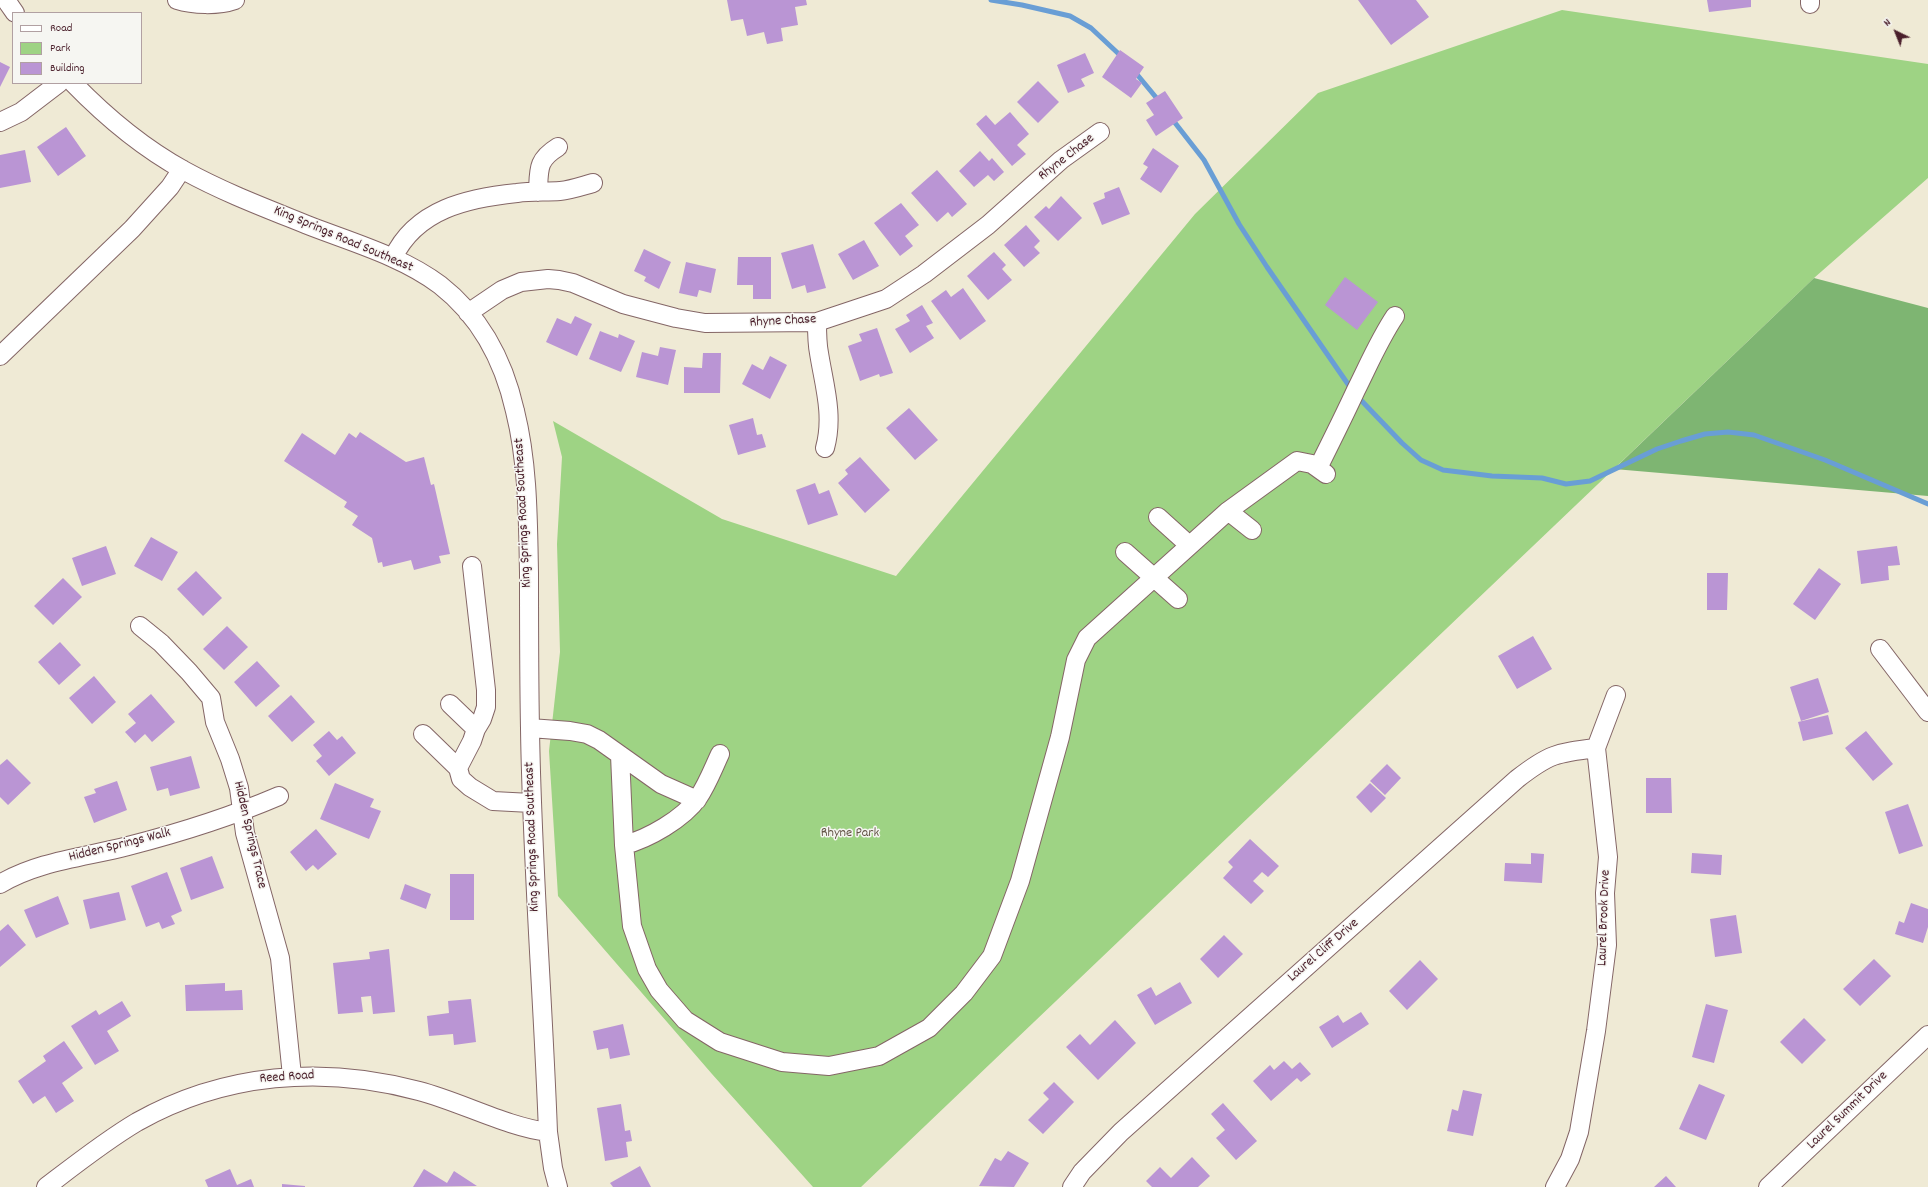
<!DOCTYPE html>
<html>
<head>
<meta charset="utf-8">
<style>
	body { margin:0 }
	#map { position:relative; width:1928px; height:1187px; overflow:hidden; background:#efead5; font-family:Dekko,sans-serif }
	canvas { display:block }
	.legend { position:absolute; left:12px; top:12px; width:130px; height:72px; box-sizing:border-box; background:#f6f6f2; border:1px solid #b1a0a2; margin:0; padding:5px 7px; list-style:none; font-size:12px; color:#4a1f2b }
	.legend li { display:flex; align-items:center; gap:8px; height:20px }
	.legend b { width:20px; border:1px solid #b1a0a2 }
	.north { position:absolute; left:1876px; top:12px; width:40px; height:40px; -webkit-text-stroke:3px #f6f6f2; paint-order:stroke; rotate:317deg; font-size:11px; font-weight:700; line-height:16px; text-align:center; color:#4a1f2b }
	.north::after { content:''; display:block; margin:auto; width:14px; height:18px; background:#4a1f2b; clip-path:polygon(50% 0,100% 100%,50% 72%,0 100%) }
</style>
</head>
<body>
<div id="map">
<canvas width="1928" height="1187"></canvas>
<ul class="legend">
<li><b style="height:5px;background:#fff"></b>Road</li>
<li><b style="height:11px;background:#9ed384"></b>Park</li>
<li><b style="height:11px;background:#ba95d4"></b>Building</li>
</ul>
<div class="north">N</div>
</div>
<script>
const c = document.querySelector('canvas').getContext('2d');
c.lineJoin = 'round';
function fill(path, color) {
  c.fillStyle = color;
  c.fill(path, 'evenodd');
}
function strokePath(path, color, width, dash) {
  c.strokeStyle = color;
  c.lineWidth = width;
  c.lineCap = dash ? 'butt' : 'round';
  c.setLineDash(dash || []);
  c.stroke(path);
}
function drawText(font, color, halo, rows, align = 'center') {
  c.font = font + ' Dekko,sans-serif';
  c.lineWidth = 3;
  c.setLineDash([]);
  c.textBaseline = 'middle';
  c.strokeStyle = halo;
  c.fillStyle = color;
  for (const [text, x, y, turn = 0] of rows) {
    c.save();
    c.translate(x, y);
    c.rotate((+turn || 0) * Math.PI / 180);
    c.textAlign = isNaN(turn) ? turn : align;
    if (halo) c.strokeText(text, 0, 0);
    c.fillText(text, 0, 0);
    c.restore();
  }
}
fill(new Path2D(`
	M1562 10 1928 64V178L1814 278 861 1187H813L712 1074 558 896 549 751 560 652 557 544 562 457 553 421 722 519 896 576 1195 214 1318 93Z`), '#9ed384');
fill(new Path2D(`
	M1814 278 1928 308V496L1614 469Z`), '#7eb572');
strokePath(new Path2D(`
	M991 0 1022 5 1070 16 1091 28 1122 57
	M1135 72 1159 101
	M1172 119 1204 160 1239 224 1267 267 1352 390
	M1357 396 1402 443 1421 460 1443 470 1492 476 1542 478 1566 484 1590 481 1657 449 1681 441 1705 434 1728 432 1754 435 1825 460 1928 504`), '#699ed5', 5);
fill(new Path2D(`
	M727 0H806L807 5 795 7 798 25 781 28 783 41 767 44 764 32 747 36 743 19 731 21Z
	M1358 0H1416L1429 17 1391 45Z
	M1707 0H1751V7L1709 12Z
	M1120 50 1144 67 1136 79 1142 83 1131 98 1102 77Z
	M1085 53 1094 73 1081 79 1085 86 1068 93 1057 65Z
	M0 62 10 67 0 87Z
	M1038 81 1059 102 1038 123 1017 102Z
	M1165 91 1183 118 1156 136 1146 120 1154 115 1146 103Z
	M1010 112 1029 134 1017 145 1026 154 1012 166 976 124 986 115 995 125Z
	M66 127 86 156 58 176 37 147Z
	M1153 148 1179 166 1161 193 1140 179 1148 167 1143 164Z
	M25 150 31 182 0 188V155Z
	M980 151 989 161 992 158 1004 172 994 181 988 175 974 187 959 171Z
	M937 170 967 204 952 217 948 212 937 222 911 193Z
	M1119 187 1130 214 1102 225 1093 203 1105 198 1104 193Z
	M1061 196 1082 218 1058 241 1034 217 1046 206 1049 209Z
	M901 203 919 225 905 236 913 246 900 256 874 223Z
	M1026 225 1040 241 1034 247 1040 253 1024 267 1004 245Z
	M864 240 879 266 853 280 838 254Z
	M813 244 826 288 807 293 805 285 792 289 781 253Z
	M644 249 671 262 659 289 644 281 646 277 634 271Z
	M994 252 1006 265 1002 269 1012 280 988 300 967 276Z
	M738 257H771V299H753V285H737Z
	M686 262 716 269 711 293 699 290 697 297 679 293Z
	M1345 277 1378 302 1357 330 1325 305Z
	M963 288 986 321 960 340 931 301 946 290 951 297Z
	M922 305 933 323 926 326 934 338 910 353 895 329 910 321 906 315Z
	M575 316 592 324 577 356 546 342 557 318 571 324Z
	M877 328 893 373 880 377 879 374 860 381 848 346 862 341 859 334Z
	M600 331 618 338 619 334 635 341 621 372 589 359Z
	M660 347 676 350 668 385 636 377 642 352 658 356Z
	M703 353H721L720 393H684V367L702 368Z
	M770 356 787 365 770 399 742 384 752 364 763 370Z
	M909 408 938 440 915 460 886 428Z
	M753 418 757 435 762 434 766 447 738 455 729 425Z
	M360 432 406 462 424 457 431 485 434 484 450 554 439 556 441 563 414 570 411 560 383 567 382 562 378 563 372 538 352 525 358 516 344 507 347 502 284 461 302 433 335 455 349 433 356 438Z
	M860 457 890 490 865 513 838 483 848 474 845 470Z
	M815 483 819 494 829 490 838 515 808 525 796 490Z
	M151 537 178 552 162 581 134 566Z
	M106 546 116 574 82 586 72 558Z
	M1897 546 1900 565 1888 566 1889 580 1861 584 1857 551Z
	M1819 568 1841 584 1815 620 1793 604Z
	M196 571 222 598 203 616 177 589Z
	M1707 573H1728L1727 610H1707Z
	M63 578 82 597 53 625 34 606Z
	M227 626 248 647 224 670 203 649Z
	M1533 636 1552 669 1517 689 1498 656Z
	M60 642 81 665 59 685 38 662Z
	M257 661 280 686 256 707 234 682Z
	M94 676 116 702 92 724 69 698Z
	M1818 678 1829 712 1801 721 1790 687Z
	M151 694 175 722 152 742 145 734 135 743 125 732 136 723 128 714Z
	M291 695 315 722 292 742 268 716Z
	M1828 715 1833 734 1803 741 1798 722Z
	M329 731 337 740 342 736 356 753 329 776 316 761 322 756 313 745Z
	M1866 731 1893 764 1873 781 1845 748Z
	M191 756 200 788 170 796 168 788 157 791 150 767Z
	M7 759 31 783 8 805 0 797V765Z
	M1387 764 1401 778 1385 795 1370 781Z
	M1646 778H1671L1672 813H1646Z
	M117 781 127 810 94 823 84 797 96 793 94 789Z
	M335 783 374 799 370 807 381 811 369 839 320 819Z
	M1370 783 1386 798 1371 813 1356 797Z
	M1908 804 1923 846 1899 854 1885 812Z
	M316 829 337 854 318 870 313 865 306 871 290 852Z
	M1250 839 1279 866 1268 877 1262 872 1253 881 1264 891 1251 904 1223 878 1233 867 1228 862Z
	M1531 853 1544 854 1542 883 1504 881 1505 863 1531 864Z
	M1692 853 1722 855 1721 875 1691 873Z
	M212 856 224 888 191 900 180 868Z
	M167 872 182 911 171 916 175 924 162 929 159 922 146 927 131 886Z
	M450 874H474V920H450Z
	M405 884 431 894 426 909 400 899Z
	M119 892 126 920 90 929 83 900Z
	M58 896 69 924 36 938 24 910Z
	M1911 903 1928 909V927L1923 943 1895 934 1899 921 1904 923Z
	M1736 915 1742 953 1715 957 1710 919Z
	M8 924 26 945 0 967V931Z
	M1224 935 1243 954 1218 978 1200 959Z
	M389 949 395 1012 373 1014 371 996 361 997 363 1012 338 1014 333 963 370 959 369 952Z
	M1874 959 1891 976 1860 1006 1843 989Z
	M1420 960 1438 979 1407 1010 1389 991Z
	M1180 982 1192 1003 1155 1025 1137 995 1151 987 1156 996Z
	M225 983V991L242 990 243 1010 186 1011 185 985Z
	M471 999 476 1042 454 1045 453 1034 429 1036 427 1016 449 1013 448 1001Z
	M122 1001 131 1016 107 1031 119 1051 95 1065 71 1026 96 1010 99 1015Z
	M1706 1004 1728 1010 1714 1063 1692 1057Z
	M1361 1012 1369 1024 1332 1048 1319 1027 1338 1015 1343 1023Z
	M1804 1018 1826 1040 1802 1064 1780 1042Z
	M1115 1020 1136 1043 1098 1080 1066 1047 1080 1034 1090 1045Z
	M623 1024 630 1055 610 1059 608 1048 597 1050 593 1031Z
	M64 1041 83 1068 62 1083 74 1101 56 1113 45 1096 33 1104 18 1081 46 1061 43 1056Z
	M1284 1061 1292 1069 1300 1062 1311 1074 1301 1082 1297 1078 1271 1101 1253 1081 1270 1065 1274 1070Z
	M1054 1082 1074 1102 1043 1134 1028 1120 1049 1099 1043 1093Z
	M1699 1084 1725 1095 1706 1140 1679 1129Z
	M1463 1090 1482 1094 1473 1136 1447 1131 1452 1109 1458 1111Z
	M1223 1103 1257 1141 1236 1160 1216 1138 1225 1130 1211 1114Z
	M621 1104 625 1131 630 1130 632 1141 626 1142 628 1157 605 1161 597 1108Z
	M1008 1151 1029 1163 1014 1187 979 1186 995 1158 1001 1161Z
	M1192 1157 1210 1176 1198 1187H1152L1146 1181 1160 1167 1171 1178Z
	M640 1166 651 1187H613L610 1183Z
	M230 1169 237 1185 251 1179 254 1187H208L205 1180Z
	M424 1169 447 1183 454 1171 477 1186 413 1187Z
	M1666 1176 1676 1187H1654Z
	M282 1184 305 1186V1187H282Z`), '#ba95d4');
const minor = new Path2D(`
	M6 0 15 13
	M177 0C193 5 218 6 235 0
	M1810 0V4
	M73 83C106 117 143 148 185 171 225 193 268 209 310 226 354 243 403 257 440 285 481 317 504 362 515 411 528 463 528 519 529 573 529 625 529 677 530 729 532 864 543 998 548 1132L553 1168 558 1187
	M0 122 21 112 59 83
	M538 192C539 169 537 160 558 147
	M393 258C416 209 468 198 517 193 531 191 546 192 560 191 571 190 582 186 593 183
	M468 313 502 290 521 282 548 279 559 280 573 283 623 304 676 318 705 323 817 322 886 299 924 274 988 225 1061 160 1100 132
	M817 322C817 332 817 343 819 353 824 385 834 415 825 448
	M0 356 132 229 170 187 182 169
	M1318 468C1331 442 1344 416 1356 390 1369 364 1379 340 1395 316
	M1228 511 1252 530
	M1158 517 1189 545
	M1125 552 1178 599
	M140 626 161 643 189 672 211 698 215 722 230 759 239 788 245 833 280 958 292 1076
	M1880 649 1928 712
	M450 704 476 729
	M530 728 570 731 587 734 599 740 661 784 697 800
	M423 734 458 768 461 779 470 787 493 801 531 803
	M620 755 624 845 632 926 647 969 659 990 685 1020 720 1042 782 1062 829 1066 879 1056 929 1028 964 993 992 956 1020 881 1060 737 1076 660 1087 638 1228 511 1297 461 1312 464 1326 474
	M458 768 472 741 476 729 482 719 486 707V690L472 566
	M624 845C648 839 683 819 698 798 707 785 713 769 720 754
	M0 884C38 861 86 857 128 846 179 833 230 817 279 796
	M46 1187C76 1164 105 1141 137 1122 224 1073 323 1065 419 1091 461 1102 507 1127 548 1132
	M1072 1187 1082 1172 1121 1132 1517 779C1549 754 1556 753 1596 748
	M1555 1187 1570 1159 1579 1132 1596 1031 1607 945 1605 893 1608 857 1596 748 1616 695
	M1768 1187 1928 1035`);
strokePath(minor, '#846666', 20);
strokePath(minor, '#fff', 18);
drawText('14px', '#4a1f2b', '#f6f6f2', [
	["Rhyne Chase",1067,158,-38],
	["King Springs Road Southeast",343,240,23],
	["Rhyne Chase",783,322,-3],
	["King Springs Road Southeast",524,513,-93],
	["Hidden Springs Trace",249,835,77],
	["King Springs Road Southeast",533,837,-92],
	["Hidden Springs Walk",120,846,-14],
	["Laurel Brook Drive",1605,918,-88],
	["Laurel Cliff Drive",1324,951,-41],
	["Reed Road",287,1078,-4],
	["Laurel Summit Drive",1848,1111,-44]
]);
drawText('14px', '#635546', '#f6f6f2', [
	["Rhyne Park",850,834]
]);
</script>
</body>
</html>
